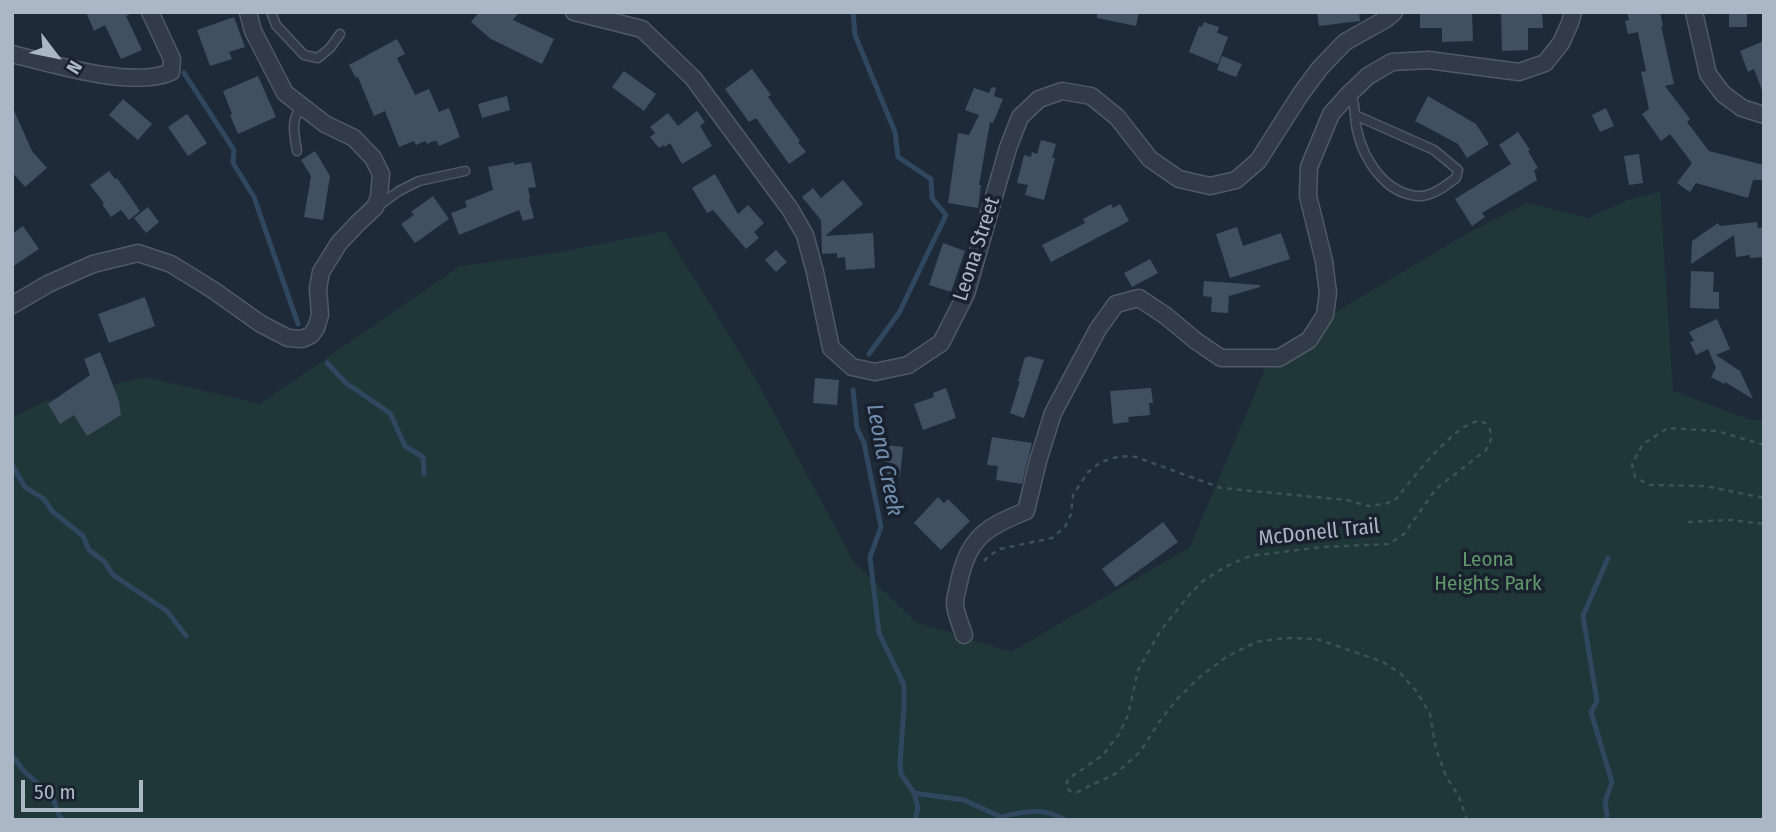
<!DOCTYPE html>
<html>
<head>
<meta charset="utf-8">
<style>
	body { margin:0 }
	#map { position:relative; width:1776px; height:832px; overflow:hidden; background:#1e2a38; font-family:"Fira Sans Condensed",sans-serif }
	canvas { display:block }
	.frame { position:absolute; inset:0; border:14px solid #acb7c5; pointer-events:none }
	.north { position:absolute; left:21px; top:21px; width:70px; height:70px; -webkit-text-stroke:5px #18212d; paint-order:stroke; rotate:122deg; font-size:19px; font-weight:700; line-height:28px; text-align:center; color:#acb7c5 }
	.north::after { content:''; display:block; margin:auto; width:24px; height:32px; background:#acb7c5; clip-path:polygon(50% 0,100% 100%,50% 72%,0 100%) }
	.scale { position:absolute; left:21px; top:780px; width:122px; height:32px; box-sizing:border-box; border:4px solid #acb7c5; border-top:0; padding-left:9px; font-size:21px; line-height:24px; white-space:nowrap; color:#acb7c5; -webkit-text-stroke:5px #18212d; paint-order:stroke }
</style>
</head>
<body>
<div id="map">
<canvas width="1776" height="832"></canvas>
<div class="frame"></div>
<div class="north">N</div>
<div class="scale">50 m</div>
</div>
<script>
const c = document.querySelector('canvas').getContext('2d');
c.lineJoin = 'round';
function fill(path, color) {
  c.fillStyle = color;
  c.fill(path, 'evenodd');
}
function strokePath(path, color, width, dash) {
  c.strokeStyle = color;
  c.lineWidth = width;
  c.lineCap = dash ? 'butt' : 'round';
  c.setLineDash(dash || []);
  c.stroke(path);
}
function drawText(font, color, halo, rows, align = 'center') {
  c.font = font + ' "Fira Sans Condensed",sans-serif';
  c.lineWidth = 7;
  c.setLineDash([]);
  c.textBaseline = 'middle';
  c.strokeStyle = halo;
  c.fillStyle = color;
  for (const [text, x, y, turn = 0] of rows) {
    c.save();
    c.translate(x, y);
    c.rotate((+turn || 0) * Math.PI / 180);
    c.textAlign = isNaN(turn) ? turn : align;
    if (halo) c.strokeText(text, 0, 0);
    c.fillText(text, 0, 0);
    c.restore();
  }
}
fill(new Path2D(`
	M1660 191 1673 391 1751 420 1764 419V820H12V418L45 401 146 377 260 404 460 266 555 253 665 231 754 376 854 562 916 622 1011 652 1190 547 1269 360 1322 320 1470 232 1527 203 1588 218 1628 200Z`), '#203739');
strokePath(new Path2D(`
	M853 12 855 35 895 132 898 157 931 179 932 198 946 215 899 313 869 354
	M184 73 234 150 233 163 254 197 298 324
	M327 363 346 383 390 413 405 446 423 457 424 474
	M853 390 857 428 864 443 881 527 870 557 879 633 904 685V707L900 763 901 774 914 793 918 808 915 820
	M12 465 25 487 44 499 52 511 83 536 89 550 104 561 113 575 167 611 186 636
	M12 755 23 770 53 798 59 815 63 820
	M914 793 964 800 1001 817C1025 811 1043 807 1065 820
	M1606 820 1607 815 1605 802 1612 782 1591 712 1597 701 1583 616 1608 558`), '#304760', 5);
fill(new Path2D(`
	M86 12H134L126 16 142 50 121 59 105 25 94 31Z
	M479 12H519L513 20 554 39 542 64 491 39 471 22Z
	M1097 12H1139L1136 26 1097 18Z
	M1317 12H1359L1360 21 1319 26Z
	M1420 12H1472L1473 41 1442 42V28H1420Z
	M1501 12H1542L1543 28H1528V50L1502 51Z
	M1627 12H1660L1663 26H1661L1674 84 1665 86 1690 119 1687 122 1709 151 1764 165V180H1753L1748 198 1696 183 1690 192 1677 183 1692 163 1670 134 1661 141 1642 114 1649 109 1641 72 1646 71 1638 32 1628 34 1625 21 1629 20Z
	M1729 12H1747V27H1729Z
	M234 17 245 47 229 52 232 59 210 66 197 30Z
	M1204 22 1219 27 1217 33 1228 37 1218 64 1189 52 1199 26 1202 27Z
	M397 39 405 54 397 58 415 95 429 89 439 112 449 108 460 137 439 146 436 140 427 144 425 141 416 145 414 141 399 147 385 111 374 116 358 77 356 78 349 65Z
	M1764 41V92L1763 93 1754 69 1748 72 1740 51Z
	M1222 56 1242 64 1236 77 1217 70Z
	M752 69 771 95 768 97 800 141 798 142 806 152 789 164 756 118 749 122 725 89Z
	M624 71 656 94 644 111 612 87Z
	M258 76 276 117 238 134 230 115 232 114 223 91Z
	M992 87 996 88 994 96 1003 99 993 123 990 122 979 185H981L978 208 948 203 958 133 969 135 979 115 965 110 974 88 989 93Z
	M507 96 510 110 482 118 478 104Z
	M1428 96 1476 124 1489 144 1467 158 1458 144 1415 121Z
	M123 99 152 124 138 140 109 115Z
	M12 106 32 151 47 168 25 187 12 172Z
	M1606 108 1614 126 1600 132 1592 115Z
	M697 111 705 122 700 126 712 146 682 164 670 143 665 147 664 145 659 148 650 137 655 133 650 127 668 113 678 126Z
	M187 114 207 143 188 156 168 127Z
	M1518 132 1530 150 1528 151 1538 168 1534 170 1537 180 1482 213 1485 217 1472 226 1455 199 1511 164 1499 145Z
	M1041 140 1056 144 1052 158H1055L1044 200 1025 195 1028 185 1017 183 1024 155 1031 157 1032 152 1037 154Z
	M315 151 330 176 323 220 304 217 311 176 301 160Z
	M1639 154 1643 183 1629 185 1624 156Z
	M514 162V165L531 162 536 187 528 188 530 198 529 199 534 218 523 221 519 210 459 235 451 213 467 207 465 201 493 190 488 167Z
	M109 171 115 179 117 178 140 211 129 220 121 210 111 217 102 204 104 203 90 185Z
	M715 174 738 214 748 205 764 223 754 232 759 238 746 249 713 210 707 213 692 188Z
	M843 180 863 204 825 236 873 233 875 268 846 270 845 257 837 258V253L822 254 821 220 802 197 813 188 821 198Z
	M433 196 449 219 415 243 401 224 414 215 411 212Z
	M1111 204 1113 208 1120 204 1129 221 1051 262 1042 245 1085 223 1083 219Z
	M148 207 159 222 146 233 134 218Z
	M1757 222 1758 228 1764 227V257L1750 258V255L1736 257 1734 235 1691 264 1692 241 1718 223 1720 226Z
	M23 226 39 249 12 267V234Z
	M1237 227 1243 246 1281 233 1290 259 1230 278 1216 234Z
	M943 243 965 251 951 292 929 285Z
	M776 250 787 262 776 272 765 260Z
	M1150 259 1158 273 1132 287 1124 273Z
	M1691 271 1714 272 1713 292H1719V309L1690 308Z
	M1204 281 1260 285V287L1229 296 1228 313 1211 312 1212 297 1203 296Z
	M145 297 155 326 109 343 98 314Z
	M1717 319 1730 349 1716 355 1740 371 1753 399 1725 382 1724 384 1711 377 1716 368 1708 349 1696 355 1690 342 1694 341 1689 332Z
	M100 352 119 401 121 415 87 436 74 415 60 424 48 404 90 375 84 359Z
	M1028 356 1044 360 1024 418 1010 413 1020 381H1018L1025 357 1027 358Z
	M815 378 839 380 837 405 813 403Z
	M946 388 956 418 923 430 914 404 934 397 933 393Z
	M1151 388 1153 403H1149L1150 415 1128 417 1129 422 1113 424 1110 391Z
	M992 437 1032 443 1022 484 996 480 998 466 987 465Z
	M885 445 903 447 900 477 887 476 888 462H884Z
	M938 497 944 503 948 499 970 521 941 550 914 523Z
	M1163 522 1178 542 1116 587 1102 569Z`), '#415060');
const service = new Path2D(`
	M271 12 276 25 304 55 318 58 330 48 340 34
	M1351 92 1354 105 1355 115 1434 150 1458 170 1456 178C1445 186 1432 197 1417 196 1379 192 1357 148 1355 115
	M297 151C295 138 291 123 298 112L305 111
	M378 206 399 191 419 181 465 171`);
const minor = new Path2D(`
	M574 12 642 29 693 78 790 209 805 235 815 272 831 348 852 367 875 372 908 365 941 343 966 294 1008 148 1020 117 1039 99 1062 91 1091 96 1117 117 1150 159 1179 179 1210 186 1236 180 1258 161 1300 95 1320 68 1345 42 1386 19 1394 12
	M1694 12 1708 74 1723 94 1742 108 1764 115
	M12 54C53 64 132 89 171 72L172 59 150 12
	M12 305 48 284 93 264 138 253 171 264 213 290 261 324 288 338 302 339 311 335 316 328 320 315 318 288 321 272 339 243 357 224 375 207 379 197 381 174 373 158 354 138 325 124 285 93 253 31 248 12
	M964 635C961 625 955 613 955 603 955 596 958 589 959 582 968 538 986 527 1026 511L1038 461 1053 413 1069 383 1098 329 1116 304 1139 298 1166 316 1196 341 1221 358H1279L1309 340 1325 315 1328 293 1324 261 1308 196 1309 167 1331 114 1347 96 1368 76 1392 62 1428 60 1519 72 1545 63 1561 43 1570 23 1573 12`);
strokePath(service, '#4f5a66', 11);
strokePath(minor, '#4f5a66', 19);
strokePath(new Path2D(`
	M1764 445 1717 431 1668 428 1643 444 1632 464 1635 477 1649 485 1705 486 1764 498
	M1688 522 1731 520 1764 524
	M984 561 989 556 1000 549 1052 538 1065 527 1071 514 1073 495 1088 472 1101 462 1120 456 1136 457 1221 488 1347 500 1368 506 1385 504 1396 499C1406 487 1476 393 1490 430 1493 437 1490 443 1486 450L1436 489 1404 534 1389 544 1321 547 1250 556 1227 566 1204 580 1190 594 1161 630 1138 670 1128 715 1119 734 1103 755 1068 779 1066 787 1070 791 1077 792 1115 774 1140 752 1159 722 1178 698 1201 676 1226 657 1256 642 1285 638 1317 639 1383 662 1400 673 1417 692 1430 714 1436 749 1446 776 1459 797 1467 820`), '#3b5353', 2.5, [5, 5]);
strokePath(service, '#323c48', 8);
strokePath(minor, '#323c48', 16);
drawText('21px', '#acb7c5', '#18212d', [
	["Leona Street",977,249,-72],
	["McDonell Trail",1319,533,-6]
]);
drawText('21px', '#62976c', '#18212d', [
	["Leona",1488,560],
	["Heights Park",1488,584]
]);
drawText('italic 23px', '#728fb0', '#18212d', [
	["Leona Creek",884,460,79]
]);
</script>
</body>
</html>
